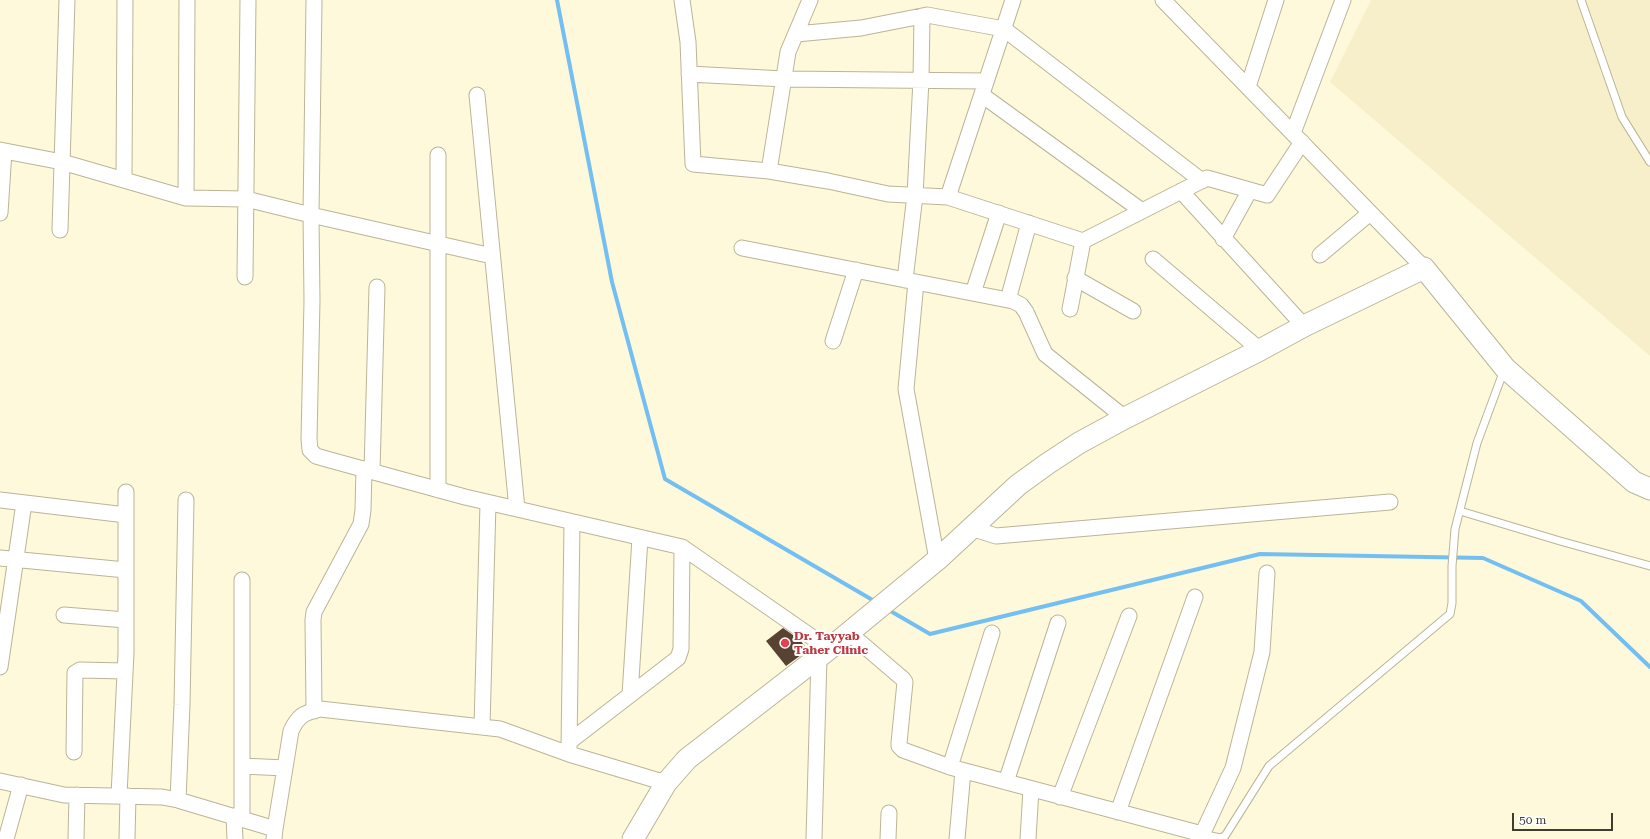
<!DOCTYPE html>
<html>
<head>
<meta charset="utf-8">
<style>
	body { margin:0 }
	#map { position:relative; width:1650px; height:839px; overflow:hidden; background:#fef9db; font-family:"Roboto Serif",serif }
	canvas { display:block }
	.scale { position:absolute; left:1512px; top:813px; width:101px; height:18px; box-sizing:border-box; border:2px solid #3f3d31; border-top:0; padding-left:5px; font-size:12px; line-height:14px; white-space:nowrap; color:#3f3d31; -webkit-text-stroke:3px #fff; paint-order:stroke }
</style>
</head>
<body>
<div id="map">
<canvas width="1650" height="839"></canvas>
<div class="scale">50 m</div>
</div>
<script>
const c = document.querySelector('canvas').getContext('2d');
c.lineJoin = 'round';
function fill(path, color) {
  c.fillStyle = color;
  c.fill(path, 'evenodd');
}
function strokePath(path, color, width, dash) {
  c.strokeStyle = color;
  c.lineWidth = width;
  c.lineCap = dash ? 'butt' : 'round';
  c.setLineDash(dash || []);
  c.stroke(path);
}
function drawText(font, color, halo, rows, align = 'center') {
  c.font = font + ' "Roboto Serif",serif';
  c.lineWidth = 4;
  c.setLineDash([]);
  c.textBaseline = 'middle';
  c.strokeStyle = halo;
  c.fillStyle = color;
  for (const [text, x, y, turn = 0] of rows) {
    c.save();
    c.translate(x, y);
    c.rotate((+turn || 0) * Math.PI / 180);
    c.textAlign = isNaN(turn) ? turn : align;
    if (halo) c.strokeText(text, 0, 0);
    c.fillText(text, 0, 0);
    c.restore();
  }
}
fill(new Path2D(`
	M1371 0H1650V356L1330 82Z`), '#f6efca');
strokePath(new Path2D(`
	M557 0 612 282 665 479 876 602
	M887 609 930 634 1260 554 1483 558 1581 601 1650 667`), '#74bff1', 4);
fill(new Path2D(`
	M783 628 800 640 808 650 786 666 766 641Z`), '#584332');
const lane = new Path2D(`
	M1581 0 1622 117 1650 162
	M1460 511 1560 541 1650 566
	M1202 834 1220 838 1225 836 1269 766 1450 614 1452 603V566L1455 529 1477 443 1504 370`);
const street = new Path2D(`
	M314 0 311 215 492 256
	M682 0 688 42 693 164 769 171
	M810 0 788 52 769 171 828 181 888 194 948 197
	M1013 0 948 197 1083 241 1207 178 1267 195 1302 142
	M1163 0 1424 268
	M796 34 861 28 927 15 1004 29 1202 181
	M689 74 784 79 986 81
	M1248 87 1276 0
	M477 95 517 509
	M982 95 1142 211
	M1293 133 1343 0
	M0 150 62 162 186 198 246 199 311 215 312 301 309 439 310 450 316 456 330 460 465 497 682 547 829 649
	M438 155V490
	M124 180 125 0
	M1181 191 1304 326
	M186 198 187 0
	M0 213 4 151
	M60 230 67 0
	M1223 239 1250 190
	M742 248 1013 301 1021 305 1026 312 1045 354 1125 418
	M1320 255 1370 213
	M1153 259 1260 350
	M245 277 248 0
	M1075 278 1133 311
	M905 280 915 195 921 80 922 16
	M916 282 906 389 937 560
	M973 293 999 213
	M1008 300 1029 223
	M1070 309 1083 241
	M833 341 856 270
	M372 471 377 287
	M0 500 126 515
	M971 528 996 536 1390 502
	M0 558 126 570
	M64 615 126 620
	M848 632 903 679 905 682 899 743V746L903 750 950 767 1202 834
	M0 667 24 503
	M630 695 640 538
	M314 711 313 620 314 612 361 524 363 510 364 469
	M482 727 488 503
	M569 742 678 658 681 649 682 547
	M569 749 572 522
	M74 752 75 673 80 670 125 671
	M242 766 285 768
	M950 767 992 633
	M0 781 64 795 162 797 178 800 275 829
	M1006 782 1058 623
	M119 795 126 653V492
	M1060 797 1129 616
	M178 800 182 705 186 500
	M1118 812 1195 597
	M234 816 235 839
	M242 818V580
	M6 839 21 785
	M76 839 77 795
	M127 839 128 796
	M274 839 275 829 291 731C298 716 303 713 320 709L500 729 569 754 666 783
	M814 839 819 657
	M888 839 889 813
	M957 839 963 771
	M1028 839 1031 789
	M1200 839 1233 768 1262 652 1267 573`);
const secondary = new Path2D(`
	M633 839 666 783 687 759 829 649 937 560 1018 485 1047 464 1079 443 1125 418 1260 350 1304 326 1424 268 1505 368 1634 482 1650 489`);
strokePath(lane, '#bab598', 9);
strokePath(street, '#bab598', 17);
strokePath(secondary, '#bab598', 23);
strokePath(lane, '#fff', 7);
strokePath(street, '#fff', 15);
strokePath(secondary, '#fff', 21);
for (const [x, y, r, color] of [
	[785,643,5,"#e0444e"]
]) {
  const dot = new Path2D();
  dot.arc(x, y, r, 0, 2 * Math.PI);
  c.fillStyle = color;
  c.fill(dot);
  strokePath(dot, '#fff', 1.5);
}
drawText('bold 12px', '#be3a42', '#fff', [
	["Dr. Tayyab",794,636],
	["Taher Clinic",794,650]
], 'left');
</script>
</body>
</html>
